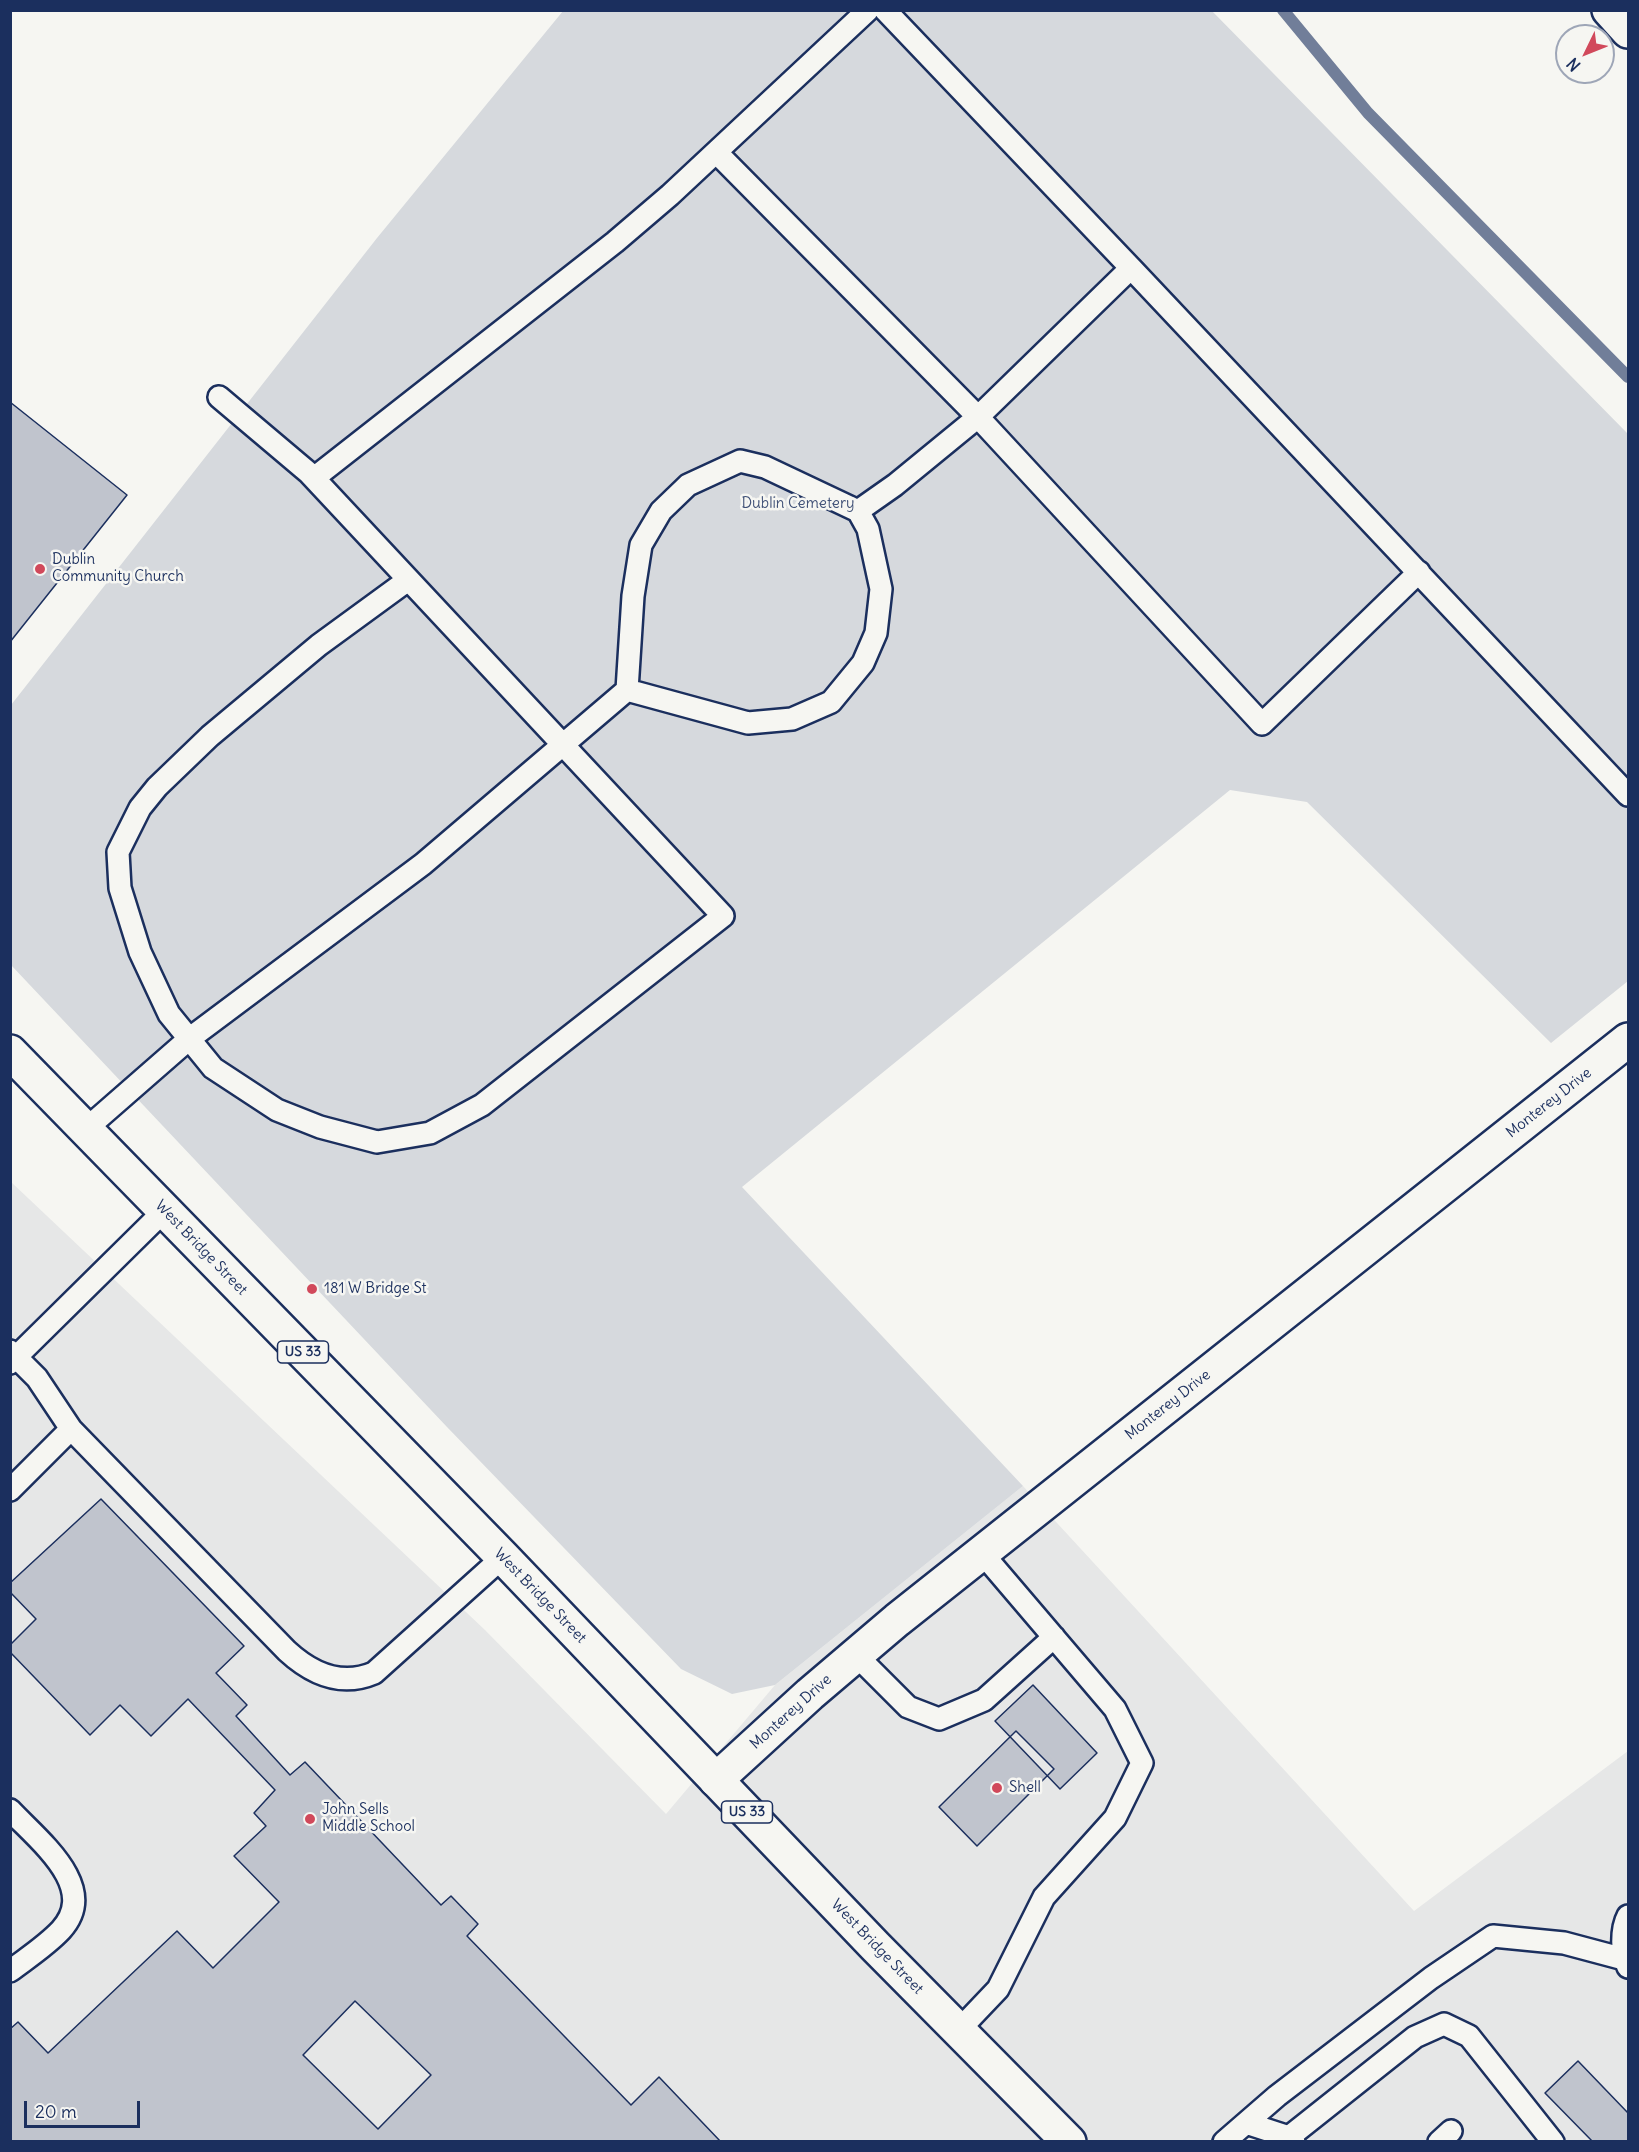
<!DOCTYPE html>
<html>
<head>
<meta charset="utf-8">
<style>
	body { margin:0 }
	#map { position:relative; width:1639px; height:2152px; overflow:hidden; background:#f6f6f2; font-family:Delius,sans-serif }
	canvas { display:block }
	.frame { position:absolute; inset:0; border:12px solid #1b2f5e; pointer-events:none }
	.north { position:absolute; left:1555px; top:24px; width:60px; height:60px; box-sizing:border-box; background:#f6f6f2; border:2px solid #9ea6b7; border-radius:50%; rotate:227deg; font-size:16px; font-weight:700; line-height:24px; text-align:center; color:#1b2f5e }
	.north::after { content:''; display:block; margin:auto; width:21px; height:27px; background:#d1495b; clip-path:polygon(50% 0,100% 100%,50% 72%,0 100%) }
	.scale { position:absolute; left:24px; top:2101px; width:116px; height:27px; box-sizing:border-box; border:3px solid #1b2f5e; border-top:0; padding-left:8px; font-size:18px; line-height:21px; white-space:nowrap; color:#1b2f5e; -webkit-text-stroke:4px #f6f6f2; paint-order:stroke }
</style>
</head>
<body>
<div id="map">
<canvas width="1639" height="2152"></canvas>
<div class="frame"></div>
<div class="north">N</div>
<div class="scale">20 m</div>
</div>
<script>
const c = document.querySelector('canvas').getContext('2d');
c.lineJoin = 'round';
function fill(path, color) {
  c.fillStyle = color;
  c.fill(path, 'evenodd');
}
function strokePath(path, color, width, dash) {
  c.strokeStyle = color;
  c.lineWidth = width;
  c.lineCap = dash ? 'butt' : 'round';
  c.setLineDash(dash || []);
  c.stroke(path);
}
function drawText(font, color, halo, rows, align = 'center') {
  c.font = font + ' Delius,sans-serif';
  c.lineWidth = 5;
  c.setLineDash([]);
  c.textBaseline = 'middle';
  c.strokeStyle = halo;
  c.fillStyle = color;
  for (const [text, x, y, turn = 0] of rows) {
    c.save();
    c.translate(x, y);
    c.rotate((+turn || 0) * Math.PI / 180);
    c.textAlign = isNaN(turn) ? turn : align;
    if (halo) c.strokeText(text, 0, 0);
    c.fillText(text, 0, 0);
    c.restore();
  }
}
fill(new Path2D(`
	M10 1181 485 1630 666 1814 775 1685 1023 1486 1414 1911 1628 1751V2141H11Z`), '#e6e7e7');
fill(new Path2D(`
	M563 11H1212L1628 434V981L1551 1043 1307 802 1230 790 742 1187 1023 1486 775 1685 732 1694 681 1669 447 1427 11 965V705L377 238Z`), '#d6d9dd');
strokePath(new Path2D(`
	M1283 10 1368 113 1628 377`), '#717e99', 12);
const building = new Path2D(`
	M10 402 127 495 10 642Z
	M101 1499 244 1646 216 1673 247 1705 236 1716 290 1775 305 1762 441 1905 451 1896 478 1924 467 1936 631 2105 659 2077 721 2142H10V2029L18 2022 48 2053 177 1931 213 1968 279 1902 234 1856 266 1826 254 1813 275 1790 188 1699 151 1736 120 1705 90 1735 10 1652V1645L36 1619 10 1592V1583ZM355 2001 431 2075 378 2129 303 2055Z
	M1033 1685 1097 1753 1060 1789 995 1721Z
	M1016 1731 1054 1769 977 1846 939 1807Z
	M1578 2061 1628 2113V2142H1593L1545 2093Z`);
fill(building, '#c0c4cd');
strokePath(building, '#1b2f5e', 1.5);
const service = new Path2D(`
	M716 152 978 417 1262 724 1419 572
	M1131 268 1628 795
	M219 397 309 473 723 916 482 1105 430 1133 377 1142 320 1127 277 1110 213 1068 169 1014 140 952 120 888 118 852 140 808 157 787 210 736 319 645 408 580
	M314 478 615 242 670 195 868 10
	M627 690 748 723 792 719 831 702 863 663 876 633 881 589 868 529 858 511
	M86 1129 189 1039 423 864 627 690 633 596 641 545 661 511 688 485 740 461 765 467 858 511 895 485 978 417 1131 268 885 10
	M10 1351 37 1378 71 1429 287 1651C312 1674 341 1687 374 1673L503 1557
	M10 1363 165 1210
	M10 1490 71 1429
	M856 1655 908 1707 939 1719 984 1700 1054 1637
	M10 1810C39 1841 100 1887 61 1930 46 1946 27 1958 10 1971
	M1628 1916C1621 1929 1621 1954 1628 1967
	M959 2030 998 1989 1044 1897 1115 1818 1142 1763 1115 1709 982 1553
	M1246 2123 1289 2137 1294 2142
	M1289 2137 1415 2037 1444 2024 1469 2036 1553 2142
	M1224 2142 1277 2096 1431 1978 1493 1936 1564 1943 1624 1959
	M1439 2142 1451 2131`);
const minor = new Path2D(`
	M1609 10 1628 31`);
const tertiary = new Path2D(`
	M716 1780 810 1694 897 1620 1628 1040`);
const primary = new Path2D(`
	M10 1052 503 1557 875 1946 1069 2142`);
strokePath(service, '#1b2f5e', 26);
strokePath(minor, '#1b2f5e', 38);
strokePath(tertiary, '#1b2f5e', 38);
strokePath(primary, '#1b2f5e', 38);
strokePath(service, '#f6f6f2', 21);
strokePath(minor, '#f6f6f2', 33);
strokePath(tertiary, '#f6f6f2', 33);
strokePath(primary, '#f6f6f2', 33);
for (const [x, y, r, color] of [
	[40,569,6,"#d1495b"],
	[312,1289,6,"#d1495b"],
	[997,1788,6,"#d1495b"],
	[310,1819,6,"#d1495b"]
]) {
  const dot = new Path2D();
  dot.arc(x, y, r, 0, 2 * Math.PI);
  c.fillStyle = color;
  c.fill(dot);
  strokePath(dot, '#f6f6f2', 2);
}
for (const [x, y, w] of [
	[303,1352,51],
	[747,1812,51]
]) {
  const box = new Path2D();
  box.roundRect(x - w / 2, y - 11, w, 22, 4.5);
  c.fillStyle = '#f6f6f2';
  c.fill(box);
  strokePath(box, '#1b2f5e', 1.5);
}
drawText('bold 14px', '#1b2f5e', null, [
	["US 33",303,1352],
	["US 33",747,1812]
]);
drawText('15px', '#405177', '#f6f6f2', [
	["Dublin Cemetery",798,504]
]);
drawText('15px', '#1b2f5e', '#f6f6f2', [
	["Dublin",52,560],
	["Community Church",52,577],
	["181 W Bridge St",324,1289],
	["Shell",1009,1788],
	["John Sells",322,1810],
	["Middle School",322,1827]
], 'left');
drawText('15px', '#1b2f5e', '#f6f6f2', [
	["Monterey Drive",1549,1103,-38],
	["West Bridge Street",201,1248,46],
	["Monterey Drive",1168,1405,-38],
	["West Bridge Street",540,1596,46],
	["Monterey Drive",791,1712,-42],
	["West Bridge Street",877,1947,46]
]);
</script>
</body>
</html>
